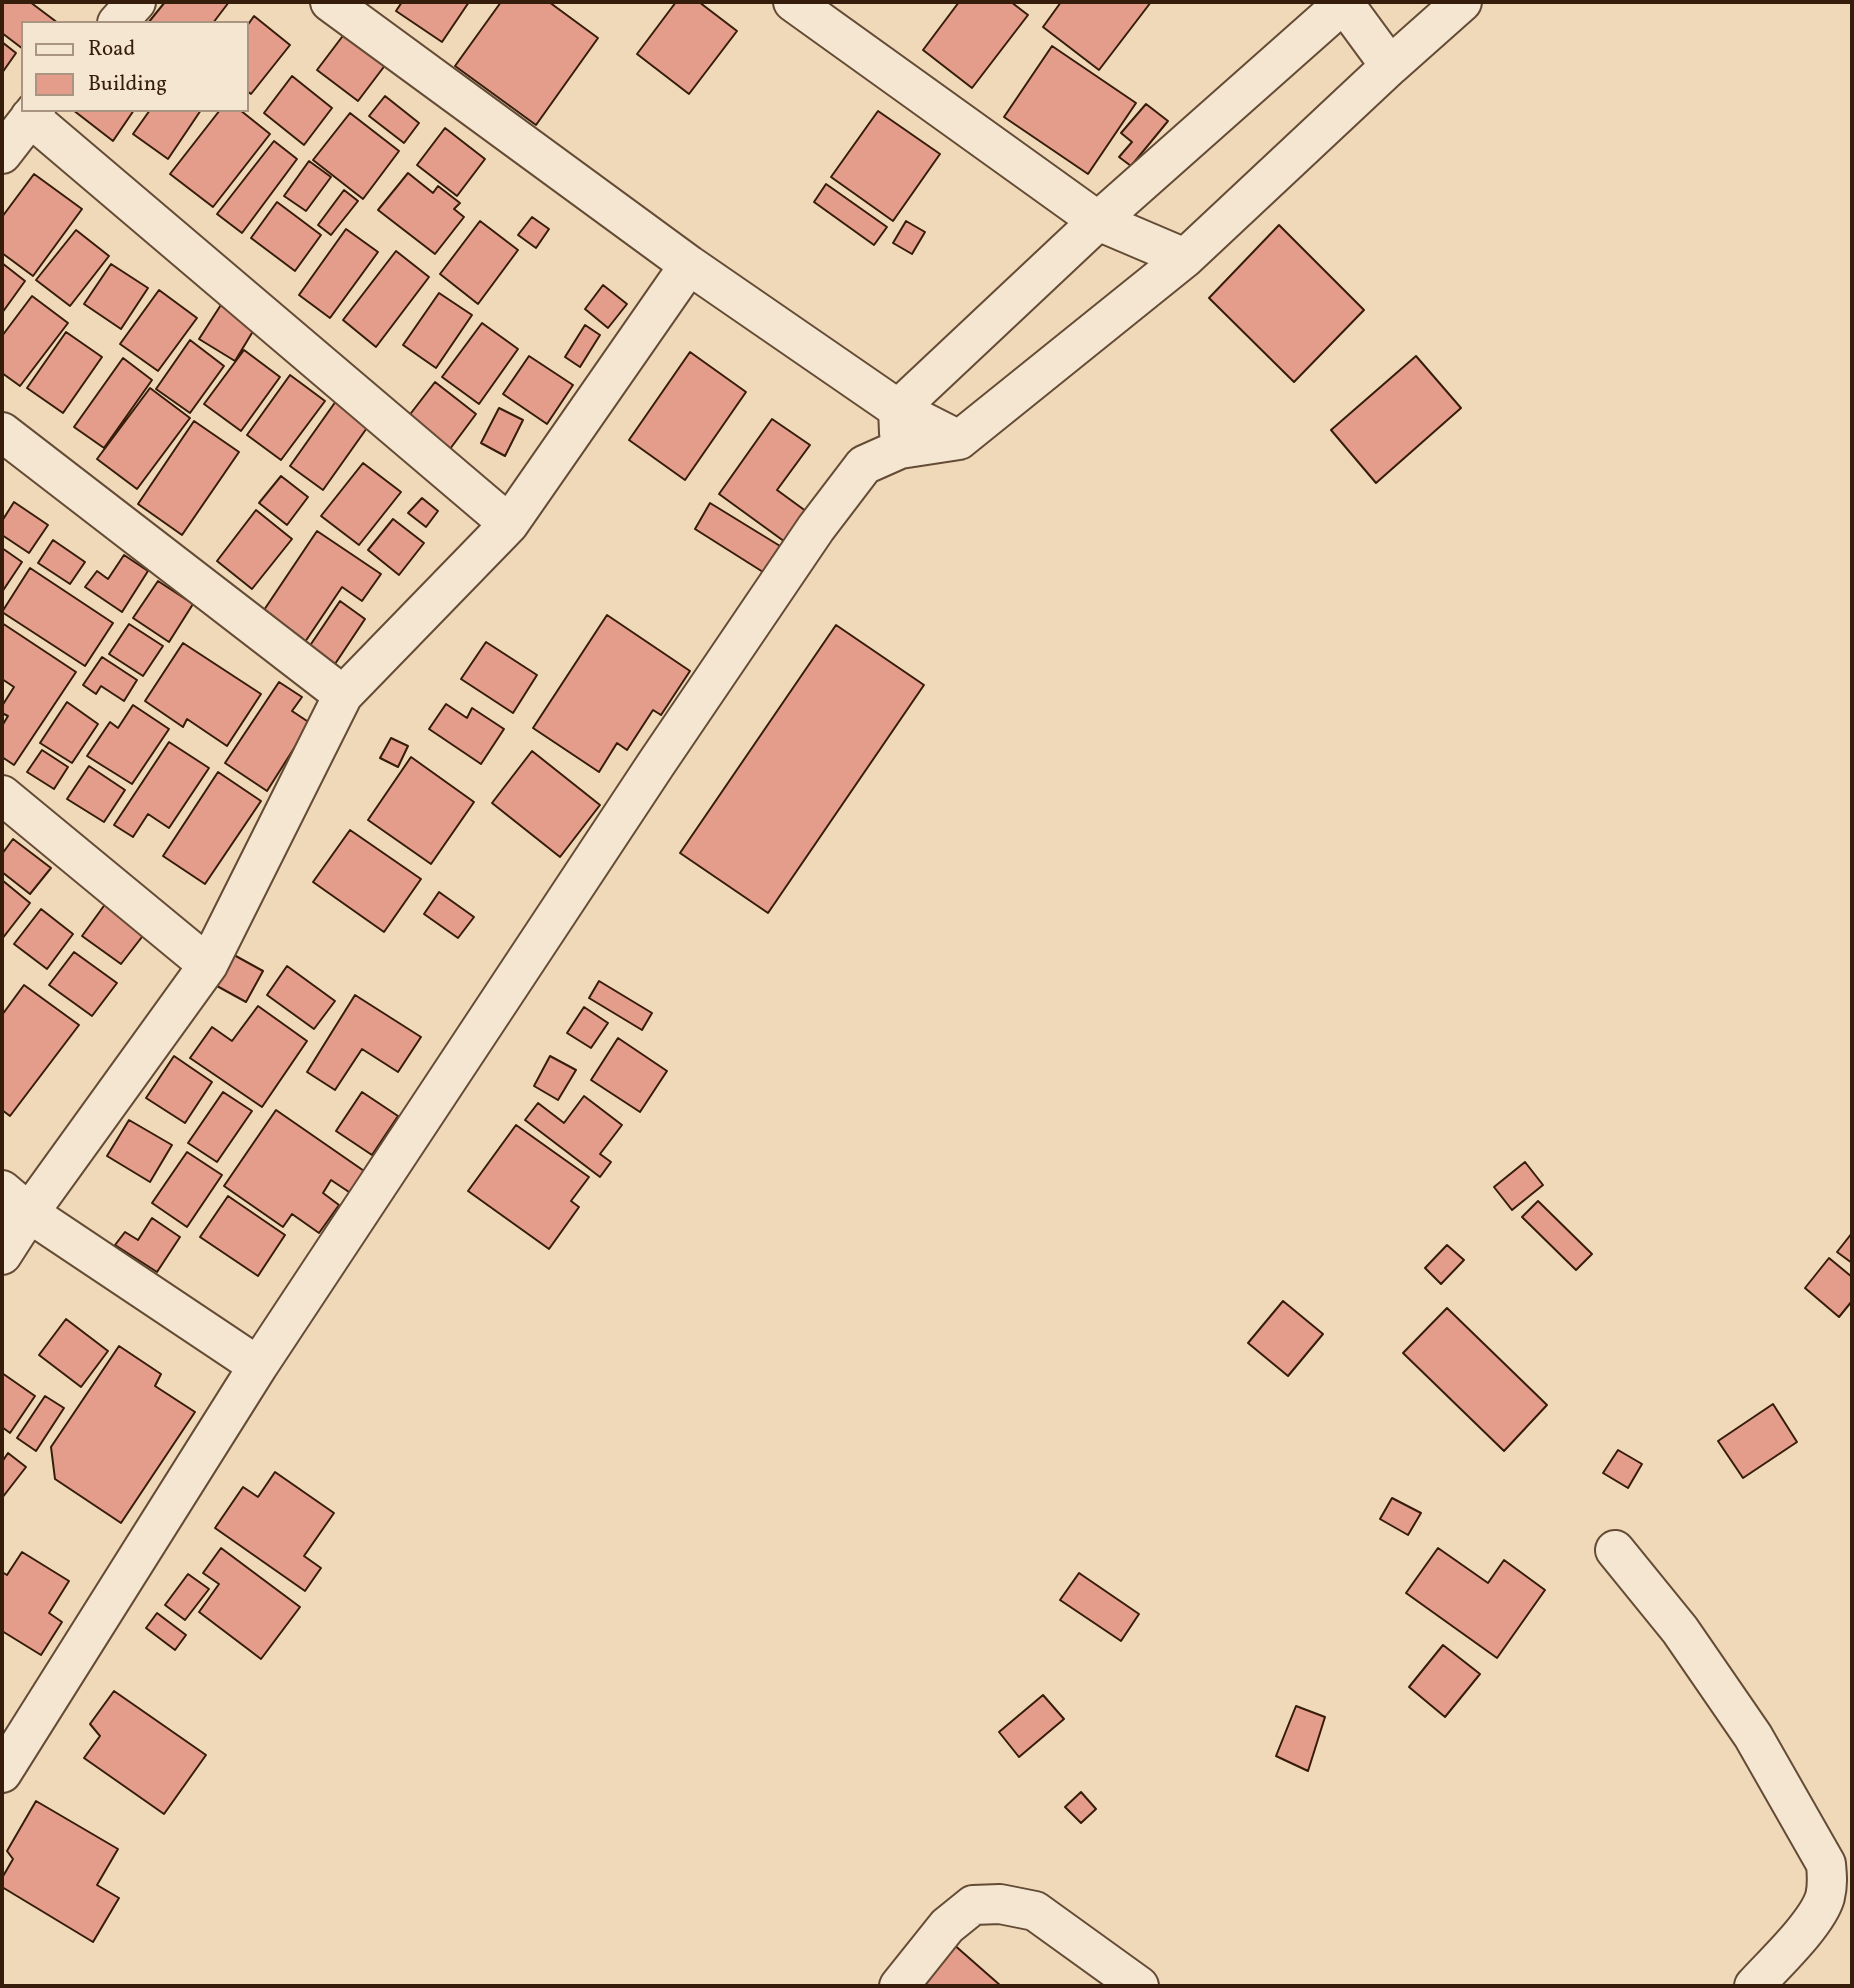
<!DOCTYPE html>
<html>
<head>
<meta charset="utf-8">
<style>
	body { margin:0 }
	#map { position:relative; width:1854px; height:1988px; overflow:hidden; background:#f0d9b8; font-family:Vollkorn,serif }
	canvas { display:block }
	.frame { position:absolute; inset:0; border:4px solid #361c0a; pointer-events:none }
	.legend { position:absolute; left:21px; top:21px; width:228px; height:91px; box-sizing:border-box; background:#f5e6d1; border:2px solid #a99581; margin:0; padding:9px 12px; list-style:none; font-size:21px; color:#361c0a }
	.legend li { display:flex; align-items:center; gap:14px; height:35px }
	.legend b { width:35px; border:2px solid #a99581 }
</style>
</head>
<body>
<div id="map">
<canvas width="1854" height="1988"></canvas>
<div class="frame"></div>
<ul class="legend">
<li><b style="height:9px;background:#f5e6d1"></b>Road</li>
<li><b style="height:19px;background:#e59d8b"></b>Building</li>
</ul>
</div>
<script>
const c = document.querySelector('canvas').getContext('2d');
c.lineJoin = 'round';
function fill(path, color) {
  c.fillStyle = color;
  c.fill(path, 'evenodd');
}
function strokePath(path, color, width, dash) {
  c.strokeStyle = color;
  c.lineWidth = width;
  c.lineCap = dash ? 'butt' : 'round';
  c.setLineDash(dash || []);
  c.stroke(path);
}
const building = new Path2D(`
	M2 2H30L58 23H23V49L2 33Z
	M165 2H229L213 23H148Z
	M402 2H469L442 42 396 11Z
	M501 2H549L598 38 536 125 455 66Z
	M676 2H699L737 31 689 94 637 54Z
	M959 2H1011L1028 15 972 88 923 50Z
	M1061 2H1151L1099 70 1043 27Z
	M254 16 290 45 251 94 247 91V26Z
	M345 33 386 64 358 101 317 70Z
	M2 42 16 53 2 73Z
	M1052 46 1136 103 1088 174 1004 117Z
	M292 76 332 108 304 145 264 113Z
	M385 96 419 123 404 143 369 116Z
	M1146 104 1168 121 1131 166 1119 157 1132 142 1121 133Z
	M73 110H134L113 141Z
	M150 110H201L168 159 133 134Z
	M220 110H240L270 134 213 207 170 174Z
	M878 111 940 154 893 221 831 177Z
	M350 113 399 151 363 199 313 160Z
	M445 128 485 159 457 196 417 165Z
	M274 141 297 159 242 233 217 214Z
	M309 161 331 177 306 211 284 196Z
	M408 173 433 193 438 186 460 203 454 209 464 217 435 254 378 210Z
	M34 174 82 209 33 276 2 253V217Z
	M826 184 887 227 874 245 814 202Z
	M344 190 358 201 331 235 318 225Z
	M277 202 321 235 295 271 251 238Z
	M532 217 549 229 536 248 518 235Z
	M480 221 518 250 478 304 440 274Z
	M906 221 925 232 912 254 893 243Z
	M1279 225 1364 310 1294 382 1209 298Z
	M346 229 378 252 330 318 299 295Z
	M76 230 109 256 70 306 36 280Z
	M396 251 429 277 376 347 343 320Z
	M2 263 25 281 2 313Z
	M111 264 148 288 121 329 84 304Z
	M603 285 627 304 608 328 585 309Z
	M159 290 197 318 158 371 120 344Z
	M439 293 472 315 436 368 403 345Z
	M32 296 68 323 20 386 2 373V336Z
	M226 297 261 318 235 361 199 339Z
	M482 323 518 349 479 404 442 377Z
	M585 325 600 335 580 367 565 357Z
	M66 332 102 357 63 413 27 388Z
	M190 340 224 366 190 413 156 389Z
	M244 350 280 377 241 431 204 404Z
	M690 352 746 392 685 480 629 440Z
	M529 356 573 385 547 424 503 394Z
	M1416 356 1461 408 1376 483 1331 430Z
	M123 358 152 380 104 448 74 427Z
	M290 375 325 401 281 460 247 435Z
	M435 382 476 414 450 449 408 417Z
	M150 388 190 418 137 489 97 459Z
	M341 394 374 418 323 490 290 466Z
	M499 408 523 420 505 456 481 443Z
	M772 419 810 445 777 490 814 517 792 547 719 494Z
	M194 421 239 452 182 535 138 504Z
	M363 463 401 492 359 545 321 516Z
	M281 476 308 497 287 525 259 503Z
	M422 498 438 511 426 527 408 513Z
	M14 502 48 525 29 553 2 535V521Z
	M710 503 780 546 763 572 695 529Z
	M256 510 292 539 252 589 217 561Z
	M393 519 424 543 399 575 368 550Z
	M317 531 381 574 362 601 342 587 305 642 262 613Z
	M53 540 85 562 70 584 38 563Z
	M2 548 22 562 2 592Z
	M124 555 148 571 122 612 85 587 97 571 108 579Z
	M30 568 113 623 85 666 2 612Z
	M158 581 193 604 169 642 133 618Z
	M340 601 365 619 331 670 305 653Z
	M607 615 690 671 661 715 653 710 627 750 617 743 599 772 533 728Z
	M2 623 76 672 14 765 2 757V726L8 716 2 713V706L14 687 2 679Z
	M129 624 163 646 143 676 109 654Z
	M836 625 924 685 768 913 680 853Z
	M486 642 537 675 513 713 461 679Z
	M183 643 261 694 227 746 187 719 183 727 145 701Z
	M102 657 137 680 124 701 101 686 96 694 83 685Z
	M279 682 302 697 292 711 310 723 267 791 225 763Z
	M67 702 98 724 72 763 40 743Z
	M446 704 467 718 472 708 504 729 481 764 429 729Z
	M133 705 169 729 132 784 87 756 110 722 118 728Z
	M391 738 408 746 398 767 380 758Z
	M169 742 209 768 169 828 148 814 133 837 114 825Z
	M42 750 68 767 54 789 27 772Z
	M532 751 600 805 560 857 492 803Z
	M411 757 474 802 431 864 368 820Z
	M89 766 125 790 104 822 67 799Z
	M218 772 261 801 205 884 163 856Z
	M350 830 421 879 384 932 313 882Z
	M13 839 51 868 30 894 2 872V854Z
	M2 880 30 903 2 939Z
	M439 892 474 917 458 938 424 914Z
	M106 903 145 933 121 964 82 936Z
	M41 909 73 934 47 969 14 944Z
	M74 952 117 983 92 1016 49 985Z
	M234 955 263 971 246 1002 217 986Z
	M287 966 335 1001 314 1029 267 995Z
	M599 981 652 1013 642 1030 589 998Z
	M24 985 79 1025 10 1116 2 1110V1015Z
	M355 995 421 1037 398 1072 362 1049 335 1090 307 1072Z
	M258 1006 307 1041 262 1107 190 1058 212 1027 232 1041Z
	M584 1007 608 1023 591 1048 567 1033Z
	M618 1038 667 1071 640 1112 591 1080Z
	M174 1056 212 1082 185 1123 146 1098Z
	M550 1056 576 1070 558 1100 534 1086Z
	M223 1092 252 1111 217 1162 188 1143Z
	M362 1092 398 1116 372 1155 336 1131Z
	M584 1096 622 1125 600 1154 611 1162 600 1177 525 1120 538 1103 564 1123Z
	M276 1110 367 1173 352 1194 331 1180 323 1193 339 1205 319 1233 292 1214 283 1227 224 1186Z
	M129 1120 172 1145 150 1182 107 1156Z
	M516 1125 589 1177 571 1201 579 1207 549 1249 468 1191Z
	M187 1152 222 1175 187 1227 152 1203Z
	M1525 1162 1543 1185 1512 1210 1494 1187Z
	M228 1196 285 1235 258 1276 200 1237Z
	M1538 1201 1592 1254 1576 1270 1522 1217Z
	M152 1218 180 1237 157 1272 115 1245 125 1232 138 1240Z
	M1852 1233V1263L1837 1252Z
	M1447 1245 1464 1260 1441 1284 1425 1268Z
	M1829 1258 1852 1277V1301L1839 1317 1805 1288Z
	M1283 1301 1323 1334 1288 1376 1248 1343Z
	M1447 1308 1547 1405 1504 1451 1403 1353Z
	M66 1319 108 1351 81 1387 39 1355Z
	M119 1346 161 1374 155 1386 195 1412 121 1523 55 1479 51 1447Z
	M2 1373 35 1396 10 1433 2 1427Z
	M45 1396 64 1408 36 1451 17 1438Z
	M1773 1404 1797 1442 1743 1478 1718 1441Z
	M1618 1450 1642 1464 1628 1488 1603 1473Z
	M8 1453 26 1467 2 1498V1462Z
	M275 1472 334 1513 304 1556 321 1568 305 1591 215 1528 243 1487 258 1497Z
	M1392 1498 1421 1513 1408 1535 1380 1519Z
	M221 1548 300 1607 261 1659 199 1612 219 1584 203 1573Z
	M1438 1548 1488 1583 1504 1560 1545 1590 1497 1658 1406 1593Z
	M22 1552 69 1581 49 1613 62 1622 41 1655 2 1631V1572L7 1575Z
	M1079 1573 1139 1614 1121 1641 1060 1600Z
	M188 1574 209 1589 185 1620 165 1605Z
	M157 1613 186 1635 175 1650 146 1628Z
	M1443 1645 1480 1674 1445 1717 1409 1687Z
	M114 1691 206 1755 164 1814 84 1758 100 1736 90 1724Z
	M1043 1695 1064 1719 1019 1757 999 1732Z
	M1296 1706 1325 1717 1308 1771 1276 1756Z
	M1081 1792 1096 1809 1081 1823 1065 1807Z
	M36 1801 118 1849 97 1885 119 1898 93 1942 2 1887V1878L13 1859 7 1851Z
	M952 1943 1001 1986H914Z`);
fill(building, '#e59d8b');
strokePath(building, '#361c0a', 2);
const street = new Path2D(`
	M330 2 689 265 898 409 959 440
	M793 2 1098 221 1185 258
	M1343 2 1390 66
	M117 23 136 2
	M30 117 509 524
	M2 154 36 110
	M2 432 343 695
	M899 433 898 409 1098 221 1345 2
	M2 795 208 965
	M2 1190 29 1213 258 1366
	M2 1255 29 1213 208 965 343 695 509 524 689 265
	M1615 1550 1680 1630 1753 1736 1826 1864C1827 1875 1828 1885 1825 1897 1817 1924 1774 1964 1754 1986
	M2 1773 258 1366 656 764 816 528 864 465 900 449 959 440 1185 258 1390 66 1462 2
	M899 1986 947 1926 973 1905 1000 1904 1035 1911 1139 1986`);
strokePath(street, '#644b36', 42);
strokePath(street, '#f5e6d1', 38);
</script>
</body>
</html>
